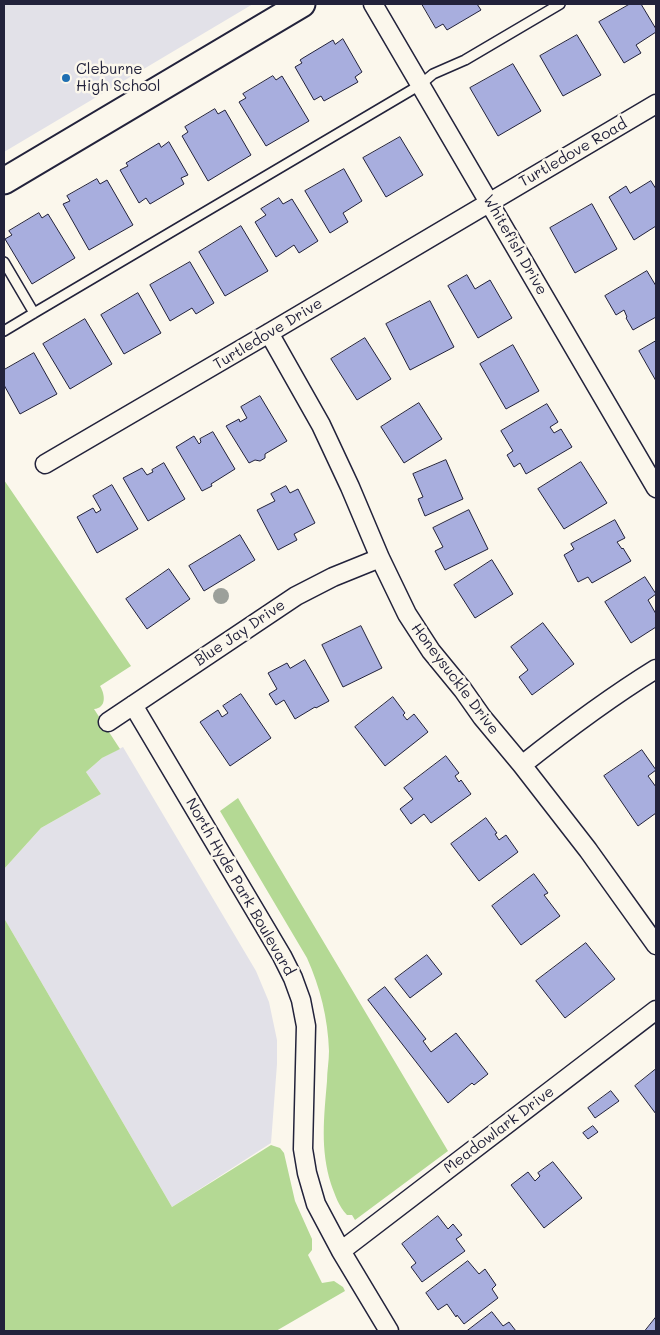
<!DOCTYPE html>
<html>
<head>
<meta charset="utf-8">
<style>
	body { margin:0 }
	#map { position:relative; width:660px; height:1335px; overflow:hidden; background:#fbf7ec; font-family:Mali,sans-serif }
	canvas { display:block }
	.frame { position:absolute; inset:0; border:5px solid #22223b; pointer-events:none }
</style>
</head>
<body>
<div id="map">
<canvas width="660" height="1335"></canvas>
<div class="frame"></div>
</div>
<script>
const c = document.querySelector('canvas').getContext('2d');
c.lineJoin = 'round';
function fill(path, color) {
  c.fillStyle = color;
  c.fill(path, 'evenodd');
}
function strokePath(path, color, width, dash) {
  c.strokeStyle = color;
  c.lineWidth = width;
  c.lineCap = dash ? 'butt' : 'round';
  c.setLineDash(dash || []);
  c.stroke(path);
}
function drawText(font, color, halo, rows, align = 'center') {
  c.font = font + ' Mali,sans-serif';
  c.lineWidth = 5;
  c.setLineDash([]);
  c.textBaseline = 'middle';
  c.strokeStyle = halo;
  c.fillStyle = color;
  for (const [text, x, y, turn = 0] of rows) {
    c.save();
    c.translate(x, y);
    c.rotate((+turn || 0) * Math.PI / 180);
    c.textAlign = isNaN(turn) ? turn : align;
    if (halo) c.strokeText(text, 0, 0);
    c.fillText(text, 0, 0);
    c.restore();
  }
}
fill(new Path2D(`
	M4 4H253L4 152Z
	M123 747 256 971 269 1002 277 1040V1064L271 1143 172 1207 4 918V869L41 828 101 794 86 772 102 758Z`), '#e2e1e8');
fill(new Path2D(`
	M4 480 131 666 100 686C105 694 107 708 94 709L120 749 102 758 86 772 101 794 41 828 4 869Z
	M238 798 448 1151 355 1220 352 1215H347C339 1207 335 1195 331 1184 320 1149 324 1117 327 1081 327 1071 329 1061 329 1051 328 1018 320 987 307 958L220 811Z
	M4 918 172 1207 271 1145 280 1148 284 1153 295 1201 312 1239V1250L308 1255 322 1283 334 1281 343 1287 345 1291 276 1331H4Z`), '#b4d994');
const building = new Path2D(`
	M422 4H477L481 10 447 30 443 24 436 28Z
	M630 4H641L656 29V32L636 45 641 53 624 63 599 22Z
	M577 35 601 75 563 96 540 56Z
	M343 39 362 72 355 77 358 82 324 101 321 96 314 100 295 67 302 63 300 60 303 58 333 40 335 44Z
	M513 64 541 111 498 136 470 88Z
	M273 76 276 80 282 76 309 121 266 146 239 102 246 98 243 94Z
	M215 109 218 114 225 110 251 155 208 181 182 136 188 132 185 127Z
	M400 137 423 175 386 197 363 158Z
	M169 142 188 175 181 178 184 184 150 204 146 198 139 203 120 170 128 166 126 163 159 143 161 147Z
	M344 169 362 201 343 213 348 222 330 233 305 191Z
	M97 179 100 184 107 180 133 225 89 250 63 204 70 201 67 196Z
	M651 181 656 189V226L634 240 609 197 626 186 630 193Z
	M279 198 283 204 292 199 318 241 299 253 294 245 276 257 255 222 266 215 261 209Z
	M592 204 617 249 575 273 550 228Z
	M39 213 42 218 48 214 75 258 32 284 5 239 12 235 9 231Z
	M241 226 268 271 225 296 199 252Z
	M190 262 214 303 196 314 192 308 170 321 150 285Z
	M647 271 656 286V317L633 330 626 318 627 317 624 310 616 315 605 296Z
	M467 275 475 289 490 280 512 318 478 338 448 286Z
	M138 293 161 333 124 354 101 315Z
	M430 301 454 347 410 370 386 324Z
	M85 319 112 364 70 389 43 344Z
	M365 338 391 379 357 400 331 359Z
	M656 341V381L639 351Z
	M513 345 539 391 506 409 480 364Z
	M34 353 57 394 20 414 4 385V370Z
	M260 396 287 441 265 454V458L260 461 255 460 249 463 226 426 239 419 240 422 247 418 241 407Z
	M419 403 442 439 404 463 381 427Z
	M547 404 558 422 550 427 554 433 561 429 572 447 526 474 520 463 514 467 507 455 513 451 501 431Z
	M213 432 235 469 211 484 212 486 202 491 176 447 194 436 199 444 201 442 200 439Z
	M446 460 463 499 425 516 418 499 423 497 413 474Z
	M581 462 607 503 564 529 538 489Z
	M164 463 185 499 148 521 123 478 142 468 147 475 153 472 152 470Z
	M112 485 138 529 97 553 77 517 93 508 96 513 101 510 93 496Z
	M286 486 290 493 298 489 315 523 294 534 297 540 278 550 257 510 275 501 271 494Z
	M469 510 488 549 445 570 435 551 443 547 433 528Z
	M615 520 625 538 617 542 622 549 623 548 631 561 592 583 588 577 578 582 564 555 574 549 571 544Z
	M240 535 255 560 204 591 189 566Z
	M492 560 513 594 475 618 454 585Z
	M169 569 190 599 147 629 126 599Z
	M645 577 656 594 648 600 656 614V627L631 643 605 602Z
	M543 623 574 664 532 695 519 677 528 670 511 647Z
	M361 626 382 668 343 687 322 645Z
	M305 660 329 701 316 708 315 707 295 719 284 700 276 705 269 694 277 689 268 673 287 663 290 668Z
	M241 694 271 738 230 766 200 722 218 710 222 717 228 713 223 706Z
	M393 697 405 713 403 715 407 720 414 714 428 732 385 766 355 727Z
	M642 750 656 770 648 776 656 787V813L638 826 604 776Z
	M446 756 459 773 455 776 459 782 461 780 471 794 431 823 424 814 411 824 400 809 413 799 404 788Z
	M486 818 497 833 495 834 499 840 506 835 518 852 479 881 451 844Z
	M534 874 548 893 544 895 560 916 521 945 492 906Z
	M586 943 615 979 565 1018 536 981Z
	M427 955 442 974 410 998 395 979Z
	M385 987 426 1039 423 1041 431 1052 456 1033 488 1074 474 1085 472 1083 448 1103 368 1000Z
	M656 1069V1114L635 1086Z
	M611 1091 619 1101 595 1118 588 1108Z
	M593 1126 598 1132 588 1139 583 1133Z
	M553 1162 582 1198 544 1228 511 1185 528 1172 535 1181 540 1176 538 1173Z
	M438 1216 448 1229 453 1224 462 1235 456 1239 465 1251 422 1282 411 1267 416 1263 402 1244Z
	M468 1261 479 1274 485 1269 496 1285 492 1289 498 1298 464 1324 457 1315 456 1317 447 1304 438 1310 426 1293Z
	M492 1312 503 1326 509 1322 516 1331H467Z
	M656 1317V1331H645Z`);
fill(building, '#a8aede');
strokePath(building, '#22223b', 1);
const lane = new Path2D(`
	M4 262 34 313 420 85 433 74 465 60 560 4
	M4 331 34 313`);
const street = new Path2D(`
	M373 4 656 488
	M269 333 321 425 350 487 380 558 407 614 431 651 463 690 482 717 522 765 588 850 656 945
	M45 464 269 333 656 104
	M133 705 282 956 293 978 301 1000 306 1026 303 1149 307 1173 316 1204 341 1251 389 1331
	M108 722 296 596 333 577 380 558
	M522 765C565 731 609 698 656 669
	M341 1251 656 1010`);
const secondary = new Path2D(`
	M4 181 302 4`);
strokePath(lane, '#22223b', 12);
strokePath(street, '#22223b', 21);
strokePath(secondary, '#22223b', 29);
strokePath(lane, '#fbf7ec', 9);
strokePath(street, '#fbf7ec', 18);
strokePath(secondary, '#fbf7ec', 25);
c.fillStyle = '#9ca09a';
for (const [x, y] of [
	[221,596]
]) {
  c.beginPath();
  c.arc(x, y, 8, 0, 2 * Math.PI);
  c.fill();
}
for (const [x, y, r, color] of [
	[66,78,5,"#1f6fb2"]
]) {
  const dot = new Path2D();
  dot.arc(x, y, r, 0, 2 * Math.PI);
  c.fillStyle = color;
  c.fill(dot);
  strokePath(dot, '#fbf7ec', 2);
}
drawText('15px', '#22223b', '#fbf7ec', [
	["Cleburne",76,69],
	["High School",76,86]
], 'left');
drawText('15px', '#22223b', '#fbf7ec', [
	["Turtledove Road",573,153,-30],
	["Whitefish Drive",515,245,60],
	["Turtledove Drive",268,334,-31],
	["Blue Jay Drive",240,633,-34],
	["Honeysuckle Drive",455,679,53],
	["North Hyde Park Boulevard",240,887,60],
	["Meadowlark Drive",499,1130,-37]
]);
</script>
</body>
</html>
